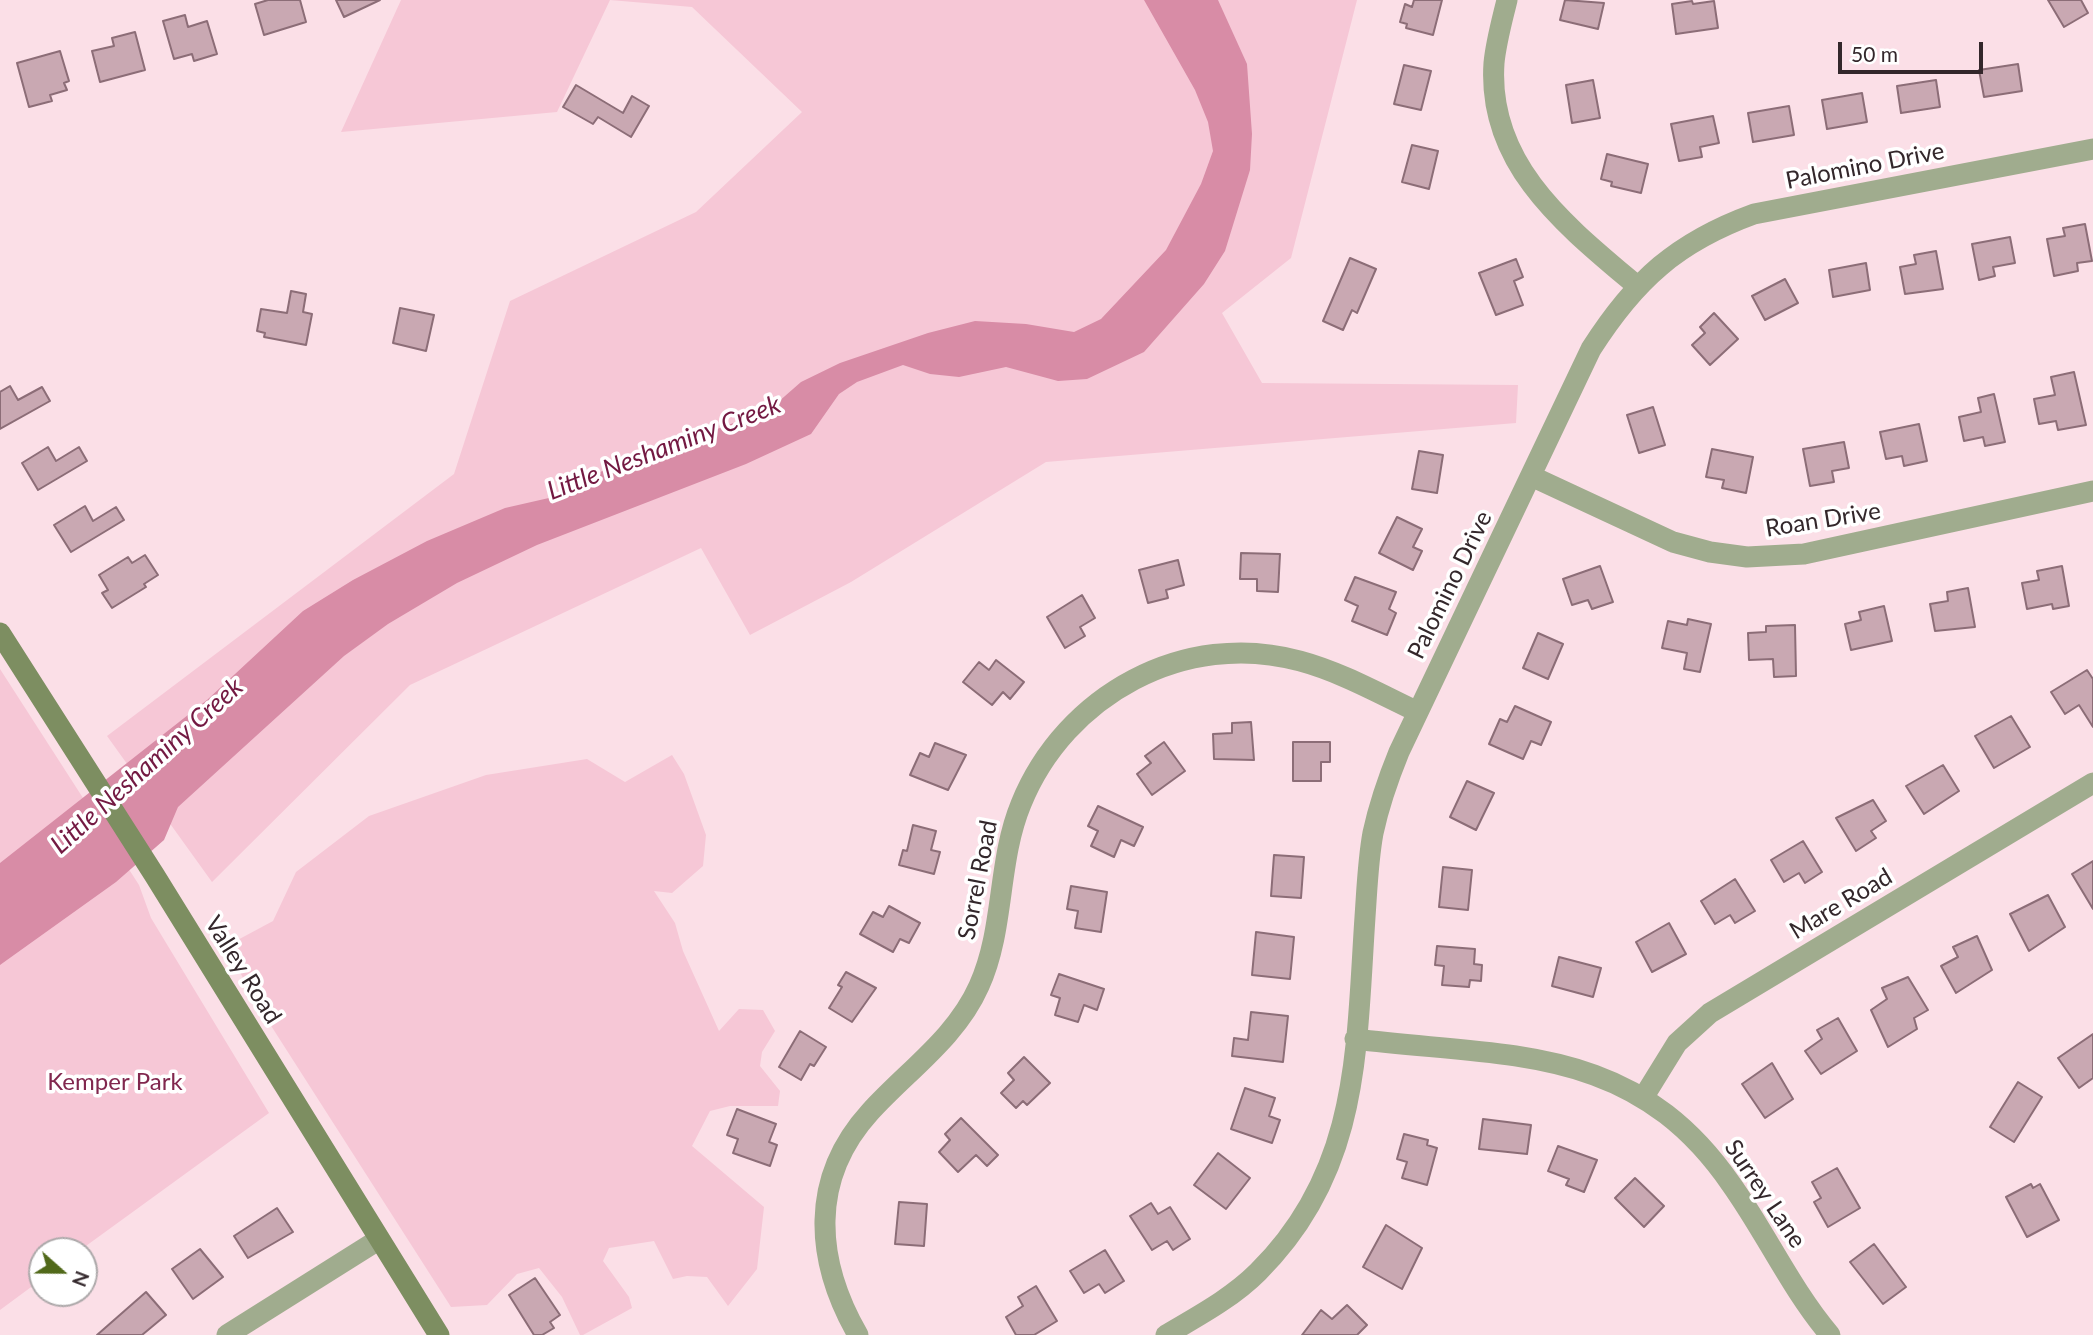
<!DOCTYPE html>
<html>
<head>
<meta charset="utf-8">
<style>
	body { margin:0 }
	#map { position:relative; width:2093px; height:1335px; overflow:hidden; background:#fbdfe7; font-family:Lato,sans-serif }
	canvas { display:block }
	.north { position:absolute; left:28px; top:1237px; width:70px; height:70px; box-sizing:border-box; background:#fff; border:2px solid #ada9aa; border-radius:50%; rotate:111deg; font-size:19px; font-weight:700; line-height:28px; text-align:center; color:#33272b }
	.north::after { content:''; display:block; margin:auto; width:24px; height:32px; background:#51691a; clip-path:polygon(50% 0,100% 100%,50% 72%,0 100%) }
	.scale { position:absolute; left:1838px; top:42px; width:145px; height:32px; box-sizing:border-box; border:4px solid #33272b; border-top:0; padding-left:9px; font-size:21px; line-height:24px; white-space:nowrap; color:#33272b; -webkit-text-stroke:5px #fff; paint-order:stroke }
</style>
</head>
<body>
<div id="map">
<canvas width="2093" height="1335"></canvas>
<div class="north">N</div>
<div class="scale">50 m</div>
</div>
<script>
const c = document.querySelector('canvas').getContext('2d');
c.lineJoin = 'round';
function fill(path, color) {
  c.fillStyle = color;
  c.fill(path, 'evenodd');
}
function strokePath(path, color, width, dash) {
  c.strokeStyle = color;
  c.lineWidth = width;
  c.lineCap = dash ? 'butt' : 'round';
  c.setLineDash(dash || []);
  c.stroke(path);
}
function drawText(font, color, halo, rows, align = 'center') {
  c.font = font + ' Lato,sans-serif';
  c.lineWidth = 7;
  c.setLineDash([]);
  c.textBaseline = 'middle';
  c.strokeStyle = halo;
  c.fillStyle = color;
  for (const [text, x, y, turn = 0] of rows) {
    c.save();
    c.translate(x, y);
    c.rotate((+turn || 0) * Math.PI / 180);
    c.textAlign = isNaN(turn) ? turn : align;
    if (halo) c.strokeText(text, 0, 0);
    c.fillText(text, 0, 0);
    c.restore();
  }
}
fill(new Path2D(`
	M401 0H1357L1291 258 1222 313 1262 383 1518 385 1516 423 1046 462 851 582 750 635 701 548 410 685 212 882 107 736 454 474 510 301 696 212 802 112 692 7 610 0 557 112 341 132Z
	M0 669 139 885 151 918 269 1113 79 1251H42V1279L0 1310Z
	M672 755 684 774 706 835 703 866 672 893 654 891 675 923 683 951 719 1031 739 1009 763 1010 775 1031 762 1052 760 1066 780 1091 778 1106H730L710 1111 692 1146 764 1207 757 1269 728 1306 707 1277 687 1276 673 1279 654 1241 609 1248 603 1261 629 1297 632 1308 583 1335H580L562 1297 539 1268 517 1274 487 1305 451 1307 252 996 241 974 232 943 273 921 296 872 369 816 486 775 587 759 625 782Z`), '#f6c7d6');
fill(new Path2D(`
	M1144 0H1218L1247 64 1252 134 1250 170 1225 251 1204 284 1144 352 1087 379 1058 381 1006 367 959 377 930 374 903 365 857 382 839 394 811 434 746 464 537 545 457 583 388 624 344 656 178 807 164 840 116 882 0 965V863L207 700 303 611 353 580 427 541 505 508 562 495 578 480 769 410 801 382 840 363 928 333 975 321 1026 324 1074 332 1101 319 1166 250 1201 184 1213 151 1208 122 1195 90Z`), '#d88ca6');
const building = new Path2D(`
	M268 0H300L306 22 264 35 255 4Z
	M336 0H380L344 17Z
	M1414 0H1442L1433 35 1406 28 1407 24 1400 22 1405 4 1412 7Z
	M1565 0 1604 3 1598 29 1560 20Z
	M2048 0H2081L2088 13 2064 27Z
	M1692 1 1693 4 1714 1 1718 28 1676 34 1672 4Z
	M185 15 188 27 207 21 217 54 194 61 192 54 174 59 163 21Z
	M135 32 145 70 100 82 92 51 114 46 112 38Z
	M60 51 69 81 64 83 67 90 50 95 52 101 29 107 17 63Z
	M2018 64 2022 91 1984 97 1979 70Z
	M1404 65 1431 71 1421 110 1394 104Z
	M1593 80 1600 118 1572 123 1566 85Z
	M1936 80 1940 107 1901 113 1897 86Z
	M576 85 623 113 632 96 649 106 631 137 598 117 593 124 563 107Z
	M1862 93 1867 122 1827 129 1822 100Z
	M1789 106 1794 135 1753 142 1748 113Z
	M1713 116 1719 143 1700 147 1702 157 1679 161 1671 124Z
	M1412 145 1438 151 1429 189 1402 182Z
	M1607 154 1648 164 1641 193 1611 186 1612 182 1601 179Z
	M2085 224 2092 261 2077 263 2078 271 2054 276 2047 239 2065 236 2063 228Z
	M2010 237 2015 263 1993 267 1995 276 1979 280 1972 244Z
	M1936 251 1943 289 1905 294 1900 267 1916 264 1914 255Z
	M1350 258 1376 269 1357 313 1352 310 1343 330 1323 321Z
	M1516 259 1523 277 1514 281 1523 305 1496 315 1479 273Z
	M1866 263 1870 290 1833 297 1829 270Z
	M1785 279 1798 303 1765 320 1752 296Z
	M291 291 306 294 303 312 312 314 306 345 264 337 265 333 257 331 261 309 287 313Z
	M400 308 434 315 426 351 393 343Z
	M1714 313 1738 339 1710 365 1692 345 1705 333 1700 327Z
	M2074 372 2086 425 2058 430 2056 421 2039 424 2034 399 2055 395 2051 377Z
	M10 386 18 400 42 387 50 401 0 429V392Z
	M1994 394 2005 442 1985 446 1983 437 1964 441 1959 417 1981 412 1978 398Z
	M1653 407 1665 445 1639 453 1627 415Z
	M1919 424 1927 461 1904 466 1902 456 1886 459 1880 432Z
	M1844 442 1849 468 1832 471 1834 482 1810 486 1803 449Z
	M48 447 56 461 79 447 87 461 38 490 22 463Z
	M1712 449 1753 457 1746 493 1722 488 1724 480 1706 477Z
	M1419 451 1443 455 1437 493 1412 489Z
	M85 506 93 521 116 507 124 520 71 552 54 525Z
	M1397 517 1422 529 1413 547 1422 551 1413 570 1379 553Z
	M1241 553 1280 554 1278 592 1257 591V579H1240Z
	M145 555 158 575 144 584 146 587 112 608 102 593 108 590 99 575 128 557 132 563Z
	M1178 560 1184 585 1166 590 1168 598 1148 603 1139 570Z
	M1600 566 1613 602 1592 609 1588 600 1572 605 1563 579Z
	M2062 566 2069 606 2053 609 2052 604 2027 609 2022 583 2039 580 2037 571Z
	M1355 577 1396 592 1389 609 1396 613 1387 635 1352 621 1358 606 1345 600Z
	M1968 588 1975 627 1935 631 1930 604 1948 601 1947 592Z
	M1082 595 1095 618 1080 627 1085 636 1065 648 1047 617Z
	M1884 606 1892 641 1851 650 1845 624 1861 620 1859 612Z
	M1688 619 1711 624 1700 672 1684 669 1687 653 1662 648 1668 621 1687 625Z
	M1795 625 1796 676 1774 677 1773 659 1749 660 1748 633 1766 632V626Z
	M1538 633 1563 644 1548 679 1523 668Z
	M996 660 1024 682 1010 699 1003 692 992 705 963 682 979 662 989 670Z
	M2087 670 2093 679V727L2079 705 2065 714 2051 692Z
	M1515 706 1551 722 1541 745 1531 741 1523 759 1489 744 1500 719 1507 722Z
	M2011 716 2030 747 1994 768 1975 736Z
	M1251 722 1254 760 1214 759 1213 734 1232 733V723Z
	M1164 742 1185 771 1152 795 1137 774 1151 763 1145 756Z
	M1293 742H1330V762H1321V781H1293Z
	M935 743 966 755 948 790 910 775 920 753 929 757Z
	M1943 765 1959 791 1924 814 1906 786Z
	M1467 781 1494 793 1476 830 1450 817Z
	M1873 800 1886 821 1871 831 1876 838 1856 851 1836 818Z
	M1098 806 1143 827 1134 846 1121 840 1114 857 1091 846 1098 831 1088 826Z
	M913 825 936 831 931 850 940 852 934 874 899 865 903 850 907 851Z
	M1803 841 1822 872 1805 883 1799 873 1784 882 1771 860Z
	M1274 855 1304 857 1301 898 1271 896Z
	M2093 861V909L2072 874Z
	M1443 867 1472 870 1468 910 1439 907Z
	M1735 879 1755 911 1735 923 1730 915 1715 924 1701 901Z
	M1071 886 1107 892 1101 932 1075 928 1078 911 1067 909Z
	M2048 895 2065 927 2029 951 2010 914Z
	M889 906 920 923 909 943 900 939 893 952 860 934 873 912 883 917Z
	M1669 923 1686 954 1652 972 1636 942Z
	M1256 932 1294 937 1290 979 1252 975Z
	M1977 936 1992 970 1956 993 1941 966 1958 957 1953 947Z
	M1437 946 1475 949 1474 964 1482 965 1481 981 1470 980 1469 987 1442 985 1444 966 1435 965Z
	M1559 957 1601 968 1593 997 1552 986Z
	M846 972 876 988 852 1022 829 1008 842 987 838 985Z
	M1059 974 1104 989 1097 1010 1084 1005 1078 1022 1055 1015 1060 998 1051 995Z
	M1908 977 1928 1010 1914 1018 1917 1029 1888 1047 1871 1010 1887 999 1882 988Z
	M1251 1012 1288 1016 1283 1062 1232 1056 1234 1038 1248 1040Z
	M1838 1018 1857 1051 1821 1074 1805 1051 1822 1039 1817 1030Z
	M800 1031 826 1047 814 1066 810 1064 801 1080 779 1067Z
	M2093 1034V1078L2079 1088 2058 1058Z
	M1024 1057 1050 1083 1027 1105 1023 1101 1016 1108 1001 1093 1014 1080 1008 1073Z
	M1772 1063 1793 1099 1765 1118 1742 1084Z
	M2018 1082 2042 1097 2014 1142 1990 1127Z
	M1245 1088 1275 1098 1269 1116 1280 1120 1272 1143 1231 1129Z
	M737 1109 776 1124 769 1142 777 1145 770 1166 733 1153 738 1139 727 1135Z
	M961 1118 998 1155 987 1166 976 1155 958 1172 939 1152 950 1140 945 1134Z
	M1483 1119 1531 1125 1527 1154 1479 1149Z
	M1404 1134 1428 1140 1427 1145 1437 1148 1427 1185 1402 1178 1407 1162 1397 1159Z
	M1558 1146 1597 1160 1584 1192 1566 1185 1569 1179 1548 1171Z
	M1218 1153 1250 1178 1226 1209 1194 1185Z
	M1837 1168 1860 1208 1828 1227 1814 1202 1821 1198 1812 1182Z
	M1635 1178 1664 1206 1644 1227 1615 1198Z
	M2031 1184 2033 1188 2040 1184 2059 1220 2027 1237 2006 1197Z
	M899 1202 927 1204 924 1246 895 1244Z
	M1151 1203 1158 1214 1170 1207 1190 1239 1173 1250 1167 1241 1152 1250 1130 1216Z
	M277 1208 293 1232 248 1258 234 1236Z
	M1386 1225 1422 1248 1402 1289 1363 1267Z
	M1874 1244 1906 1287 1883 1304 1850 1262Z
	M200 1249 223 1277 193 1299 172 1269Z
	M1105 1250 1124 1281 1105 1293 1099 1284 1084 1293 1070 1271Z
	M535 1278 560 1315 550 1322 554 1328 542 1335H534L509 1295Z
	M1036 1286 1057 1321 1034 1335H1016L1006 1317 1023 1306 1018 1297Z
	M146 1292 166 1315 142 1335H97Z
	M1347 1305 1367 1325 1357 1335H1302L1321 1310 1332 1319Z`);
fill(building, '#c9a8b2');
strokePath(building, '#8c6d77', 2);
strokePath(new Path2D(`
	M1507 0C1502 21 1496 42 1494 63 1487 165 1566 226 1637 286
	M1531 476 1673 542 1710 552 1747 557 1804 554 2093 491
	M1355 1039C1506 1058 1633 1042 1731 1184 1766 1233 1791 1289 1830 1335
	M1643 1098 1677 1043 1710 1013 2093 783
	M227 1335 378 1240
	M858 1335C815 1260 809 1179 870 1112 907 1071 956 1038 979 986 1005 929 997 862 1021 804 1065 695 1185 629 1300 661 1341 672 1380 694 1418 712
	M1166 1335C1198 1316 1232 1298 1258 1272 1360 1171 1356 1051 1365 917 1367 889 1368 860 1373 833 1379 805 1388 779 1399 752L1591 349C1635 280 1677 242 1754 214L2093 149`), '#a0ac8e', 21);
strokePath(new Path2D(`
	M0 633 155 876 439 1335`), '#7d8e61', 21);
drawText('24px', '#33272b', '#fff', [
	["Palomino Drive",1865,166,-11],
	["Roan Drive",1823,520,-9],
	["Palomino Drive",1450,585,-64],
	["Sorrel Road",978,880,-79],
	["Mare Road",1841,904,-31],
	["Valley Road",243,970,58],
	["Surrey Lane",1765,1194,56]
]);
drawText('24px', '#81274e', '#fff', [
	["Kemper Park",115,1082]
]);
drawText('italic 26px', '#731942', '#fff', [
	["Little Neshaminy Creek",664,448,-21],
	["Little Neshaminy Creek",147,766,-42]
]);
</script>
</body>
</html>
